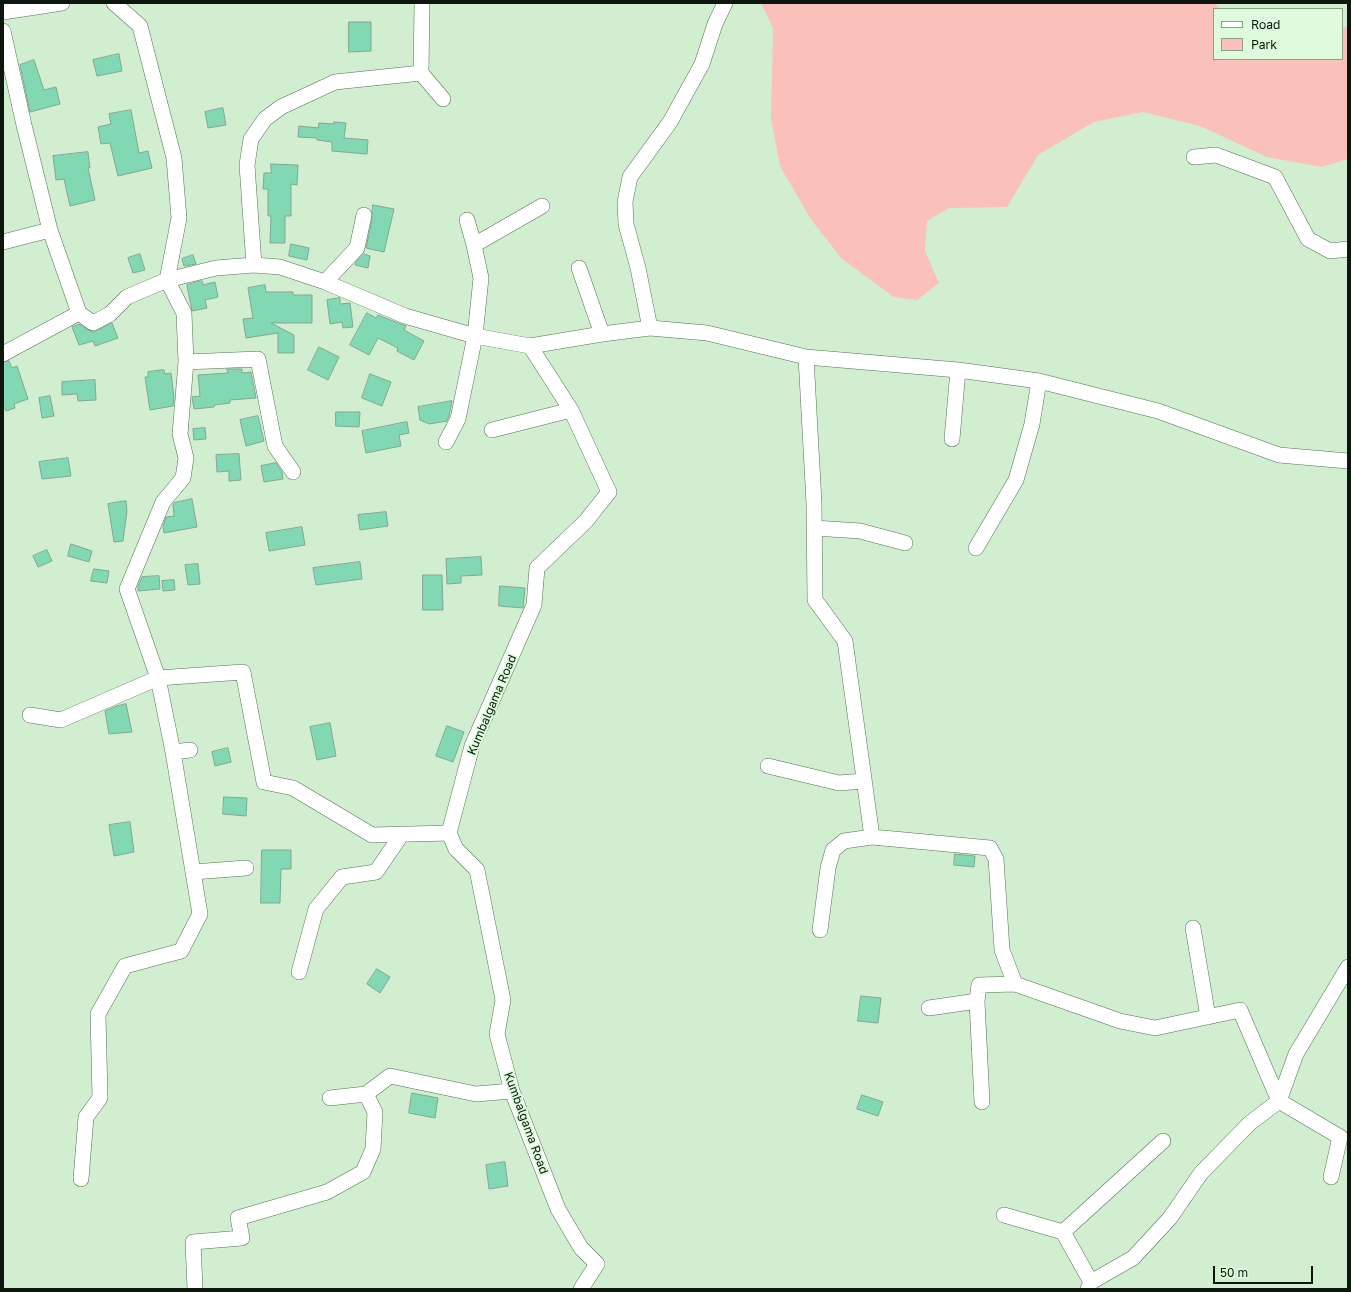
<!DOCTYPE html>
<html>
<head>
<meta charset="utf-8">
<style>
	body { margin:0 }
	#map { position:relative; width:1351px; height:1292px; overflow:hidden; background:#d1eed0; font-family:"Golos Text",sans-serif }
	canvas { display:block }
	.frame { position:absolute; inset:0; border:4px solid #0c160c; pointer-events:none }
	.legend { position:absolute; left:1213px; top:8px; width:130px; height:52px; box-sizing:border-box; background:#defcdd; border:1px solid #8aa089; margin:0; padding:5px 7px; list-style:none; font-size:12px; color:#0c160c }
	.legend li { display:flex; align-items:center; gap:8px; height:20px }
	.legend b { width:20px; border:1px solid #8aa089 }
	.scale { position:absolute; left:1213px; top:1266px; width:100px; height:18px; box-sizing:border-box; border:2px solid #0c160c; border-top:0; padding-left:5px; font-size:12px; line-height:14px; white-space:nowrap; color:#0c160c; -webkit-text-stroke:3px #defcdd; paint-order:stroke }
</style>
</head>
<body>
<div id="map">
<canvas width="1351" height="1292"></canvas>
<div class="frame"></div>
<ul class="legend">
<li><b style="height:5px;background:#fff"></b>Road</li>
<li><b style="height:11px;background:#fac1bb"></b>Park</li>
</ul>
<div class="scale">50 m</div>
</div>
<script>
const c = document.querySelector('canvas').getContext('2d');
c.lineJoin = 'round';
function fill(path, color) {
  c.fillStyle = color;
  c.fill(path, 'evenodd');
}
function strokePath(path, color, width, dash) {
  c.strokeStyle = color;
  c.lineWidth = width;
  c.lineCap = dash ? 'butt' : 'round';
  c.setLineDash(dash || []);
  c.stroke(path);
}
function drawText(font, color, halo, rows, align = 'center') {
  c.font = font + ' "Golos Text",sans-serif';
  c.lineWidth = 4;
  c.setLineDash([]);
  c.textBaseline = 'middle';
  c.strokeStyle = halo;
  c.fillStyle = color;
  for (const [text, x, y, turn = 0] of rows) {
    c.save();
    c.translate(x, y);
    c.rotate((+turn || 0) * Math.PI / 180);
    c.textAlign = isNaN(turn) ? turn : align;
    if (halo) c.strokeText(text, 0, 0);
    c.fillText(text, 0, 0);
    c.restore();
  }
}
fill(new Path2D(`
	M761 3H1215L1221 9H1214V59H1342V28L1348 26V159L1321 167 1267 157 1200 126 1143 112 1094 122 1038 155 1007 207 949 208 927 221 925 251 939 283 917 300 894 297 842 259 810 218 780 166 771 118 773 28Z`), '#fac1bb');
const building = new Path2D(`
	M349 22H371V51L349 52Z
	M119 54 122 71 97 76 93 60Z
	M34 60 44 90 56 87 60 104 30 112 20 65Z
	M223 108 226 125 208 128 205 112Z
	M131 110 139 153 148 151 152 168 118 176 110 143 101 144 98 127 111 124 109 114Z
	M334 122 346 123 344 138 368 140 367 154 332 151V142L317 140V138L298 137 299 126 318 128 319 123 334 124Z
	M88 152 90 168H88L95 200 70 206 64 179 56 180 53 156Z
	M271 164 298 165 297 185 291 184V216H285V243H270L271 216H268V189H263L264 173H271Z
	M373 205 394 209 384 252 366 248 372 220V211Z
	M291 244 309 248 307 260 289 256Z
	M140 254 145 270 133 273 128 258Z
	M364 254 370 256 368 268 355 265 356 262Z
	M193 255 196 264 184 266 182 259Z
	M202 281 203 285 215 282 218 297 205 300 207 308 192 311 187 285Z
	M265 285 266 292H293V295H312V323H271L294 335V353H278V333L246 338 243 319 253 318 248 288Z
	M340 298V304L350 303 353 327 343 328 342 322 330 324 327 300Z
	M367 313 376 318 378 315 406 326 404 330 424 341 414 360 397 351 398 348 378 338 369 355 350 345Z
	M112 323 118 338 95 346 93 341 79 345 72 327 79 324 88 330 93 332Z
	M319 347 339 357 328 380 308 370Z
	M9 361 12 368 17 366 28 399 14 404 15 408 6 411 4 407 3 408V363Z
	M227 369H242V373L251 372 256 398 230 400V403L214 405V407L194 409 192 397 200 396 198 375 228 373Z
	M164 370 165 374 171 373 174 398 173 406 150 410 145 377H148V372Z
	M370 374 391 382 382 406 362 398Z
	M95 380 96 400 78 401 77 394 62 395V382Z
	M50 396 54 416 42 418 39 398Z
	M452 401 449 416 447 421 429 424 420 420 418 407Z
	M336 412H360L359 427 336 426Z
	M258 416 264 441 246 446 240 420Z
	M407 422 409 433 399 435 401 446 366 453 362 431Z
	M205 428 206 439 194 440 193 429Z
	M239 454 241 480 229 481V471L217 472 216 455Z
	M68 458 71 476 42 479 39 462Z
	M276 463 282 472 283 479 264 482 261 466Z
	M192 499 197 527 164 533 163 526 166 517 174 516 173 505 174 503Z
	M126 501 127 511 123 541 114 542 108 504Z
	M386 512 388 526 360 530 358 515Z
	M302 527 305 545 269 551 266 533Z
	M71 544 92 551 89 562 68 556Z
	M47 550 52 561 38 567 33 556Z
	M481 557 482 575 461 576V583L447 584 446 559Z
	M360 562 362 579 316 585 313 568Z
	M198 564 200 584 188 585 185 565Z
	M94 569 109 571 107 583 91 581Z
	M423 575H442L443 610H423Z
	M159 576 160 589 138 591V586L142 577Z
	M174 580 175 590 163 591 162 581Z
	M500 586 525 588 523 608 499 606Z
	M126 704 132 732 109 734 105 711 117 706Z
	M330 723 336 756 317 760 310 727Z
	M447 726 464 732 453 762 436 756Z
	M228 748 231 762 215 766 212 752Z
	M224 797 247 798 246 816 223 814Z
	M130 822 134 852 114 856 109 825Z
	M262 850H291V869H281L280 903H261Z
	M955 854 975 856 974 867 954 865Z
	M377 969 390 977 380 993 367 984Z
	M861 996 881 998 878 1023 858 1021Z
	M412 1093 438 1098 435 1118 409 1113Z
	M862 1095 883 1102 878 1116 857 1109Z
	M505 1162 508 1186 489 1189 486 1165Z`);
fill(building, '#82d8b3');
strokePath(building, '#80a795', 1);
const minor = new Path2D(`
	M3 12 62 3
	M3 31 24 125 50 230 79 313
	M421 73 422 3
	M1194 157 1216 155 1275 177 1308 239 1330 251 1348 249
	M3 242 50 230
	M474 245 542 206
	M254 265 247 165 251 139 265 119 281 107 335 82 421 73 443 99
	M579 268 602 334
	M325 282 357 248 364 215
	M650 328 638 268 626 224 625 202 630 177 670 122 702 64 715 24 725 3
	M530 346 571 410 609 492 586 521 537 568 534 605 472 746 449 833 456 849 477 870 503 1000 497 1034 512 1091 558 1209 581 1248 597 1264 581 1289
	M3 354 79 313 93 323 110 314 127 297 167 280 216 268 254 265 280 267 325 282 405 316 475 336 530 346 602 334 650 328 707 333 806 357 958 370 1039 381 1158 411 1279 455 1348 461
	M806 357 814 503 815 600 845 641 872 837 990 848 996 859 1002 950 1015 984 1120 1021 1155 1028 1240 1010 1279 1101 1340 1137 1331 1177
	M186 362 258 359 275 446 293 472
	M492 430 571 410
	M952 439 958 370
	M446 442 458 419 475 336 481 278 474 245 467 220
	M814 528 860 531 905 543
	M976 548 1016 480 1032 424 1039 381
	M30 715 61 720 158 678 127 589 163 502 183 478 186 458 180 434 186 362 184 313 167 280 179 218 174 158 140 26 114 3
	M190 750 173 752 158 678 243 672 264 782 293 788 372 835 449 833
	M768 766 839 783 863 781
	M193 872 246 868
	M1193 928 1208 1017
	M820 930 828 868 833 850 844 841 872 837
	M299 972 316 909 342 877 376 872 402 834
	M977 1001 982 1102
	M929 1008 977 1001 979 985 1015 984
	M330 1098 366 1094 390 1076 476 1094 512 1091
	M81 1179 86 1117 100 1098 98 1014 125 966 181 951 200 914 173 752
	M1004 1215 1063 1232 1091 1282
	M1063 1232 1163 1141
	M195 1289 193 1242 242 1238 238 1218 327 1192 363 1172 373 1149 375 1112 366 1094
	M1088 1289 1091 1282 1133 1258 1170 1218 1201 1173 1250 1123 1279 1101 1296 1054 1348 967`);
strokePath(minor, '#567056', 16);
strokePath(minor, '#fff', 15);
drawText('12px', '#0c160c', '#defcdd', [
	["Kumbalgama Road",492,705,-67],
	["Kumbalgama Road",526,1123,70]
]);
</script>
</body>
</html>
